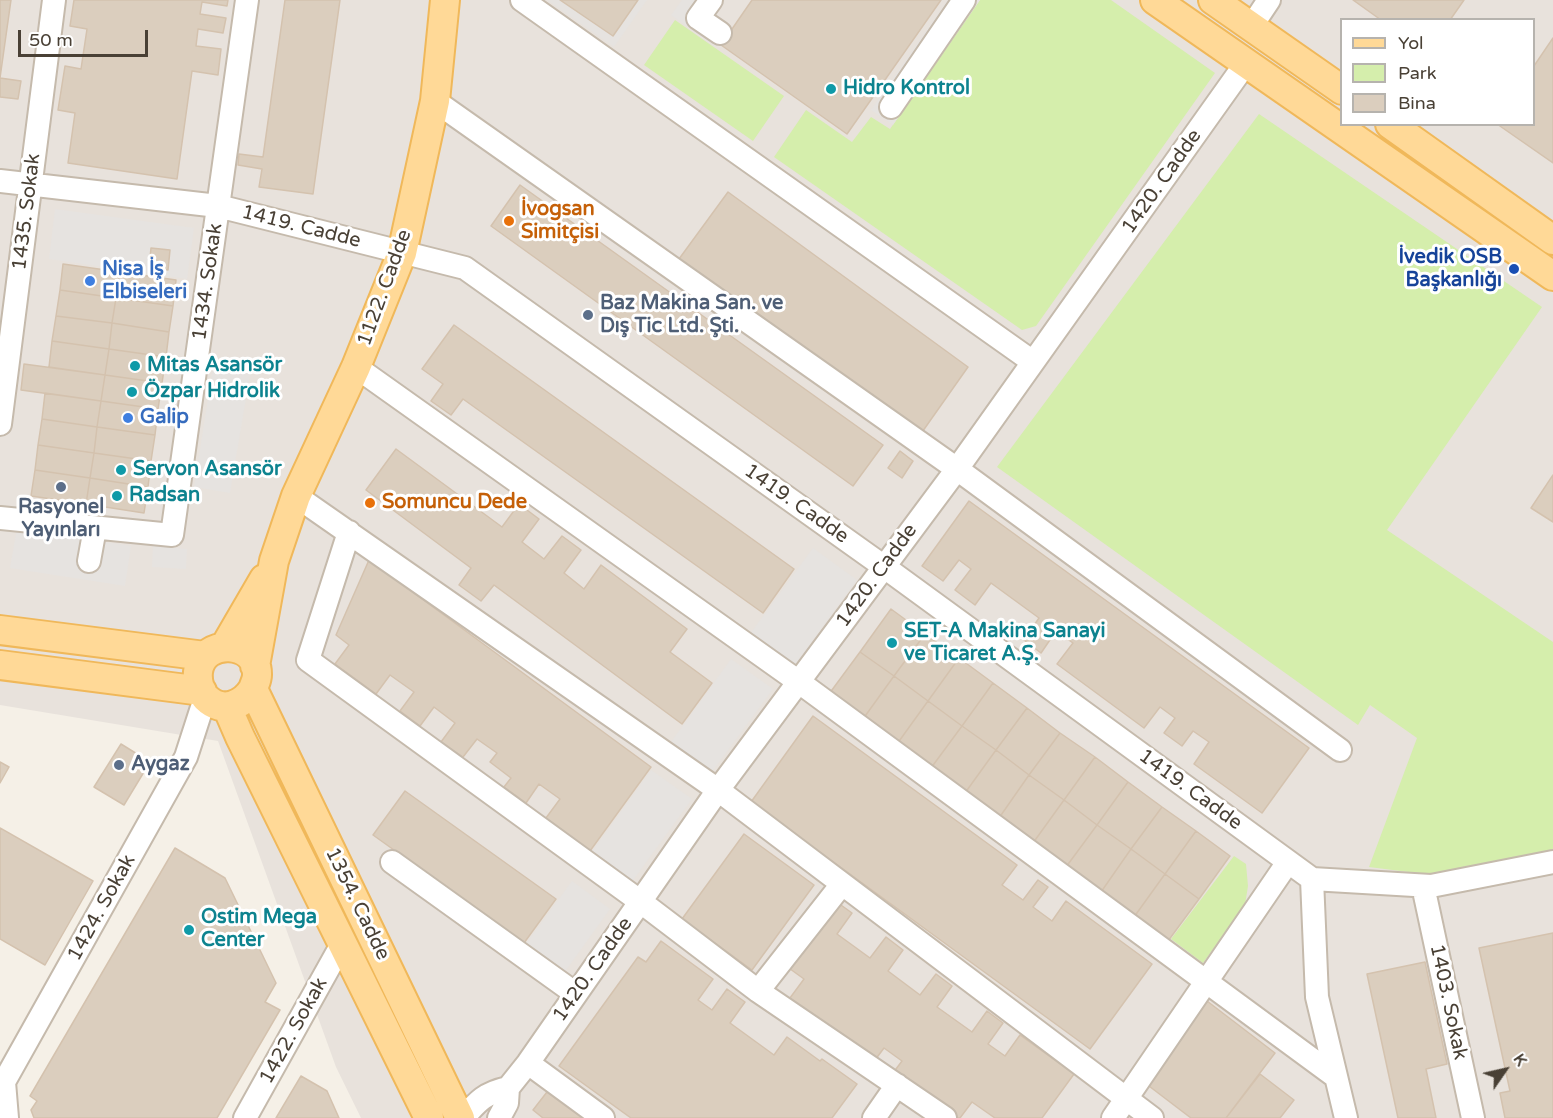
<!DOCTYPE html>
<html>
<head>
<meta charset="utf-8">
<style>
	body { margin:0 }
	#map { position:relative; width:1553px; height:1118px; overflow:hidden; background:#f5f0e7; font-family:"Varela Round",sans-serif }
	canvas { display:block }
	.legend { position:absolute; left:1340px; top:18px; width:195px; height:108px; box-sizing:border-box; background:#fff; border:2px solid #b6b3ae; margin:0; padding:8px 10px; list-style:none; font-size:18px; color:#494035 }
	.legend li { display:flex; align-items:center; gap:12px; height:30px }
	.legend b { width:30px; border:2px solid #b6b3ae }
	.north { position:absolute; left:1475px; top:1040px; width:60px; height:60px; -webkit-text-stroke:4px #fff; paint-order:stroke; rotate:56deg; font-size:16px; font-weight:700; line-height:24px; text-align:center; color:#494035 }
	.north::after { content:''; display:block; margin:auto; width:21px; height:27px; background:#494035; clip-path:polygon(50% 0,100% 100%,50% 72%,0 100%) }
	.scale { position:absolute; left:18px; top:30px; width:130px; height:27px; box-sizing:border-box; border:3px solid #494035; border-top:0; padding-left:8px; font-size:18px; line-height:21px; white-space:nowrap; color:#494035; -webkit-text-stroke:4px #fff; paint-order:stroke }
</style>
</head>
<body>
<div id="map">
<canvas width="1553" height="1118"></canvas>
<ul class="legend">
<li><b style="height:8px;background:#ffd997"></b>Yol</li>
<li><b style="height:16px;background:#d5eeac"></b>Park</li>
<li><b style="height:16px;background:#dbcebe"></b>Bina</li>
</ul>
<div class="north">K</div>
<div class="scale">50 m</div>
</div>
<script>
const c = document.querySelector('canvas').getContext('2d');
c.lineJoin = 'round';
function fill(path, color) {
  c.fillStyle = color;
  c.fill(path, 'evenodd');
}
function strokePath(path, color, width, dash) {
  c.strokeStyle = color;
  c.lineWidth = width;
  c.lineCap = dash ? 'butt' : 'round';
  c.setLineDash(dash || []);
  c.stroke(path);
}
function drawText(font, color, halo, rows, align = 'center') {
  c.font = font + ' "Varela Round",sans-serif';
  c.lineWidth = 6;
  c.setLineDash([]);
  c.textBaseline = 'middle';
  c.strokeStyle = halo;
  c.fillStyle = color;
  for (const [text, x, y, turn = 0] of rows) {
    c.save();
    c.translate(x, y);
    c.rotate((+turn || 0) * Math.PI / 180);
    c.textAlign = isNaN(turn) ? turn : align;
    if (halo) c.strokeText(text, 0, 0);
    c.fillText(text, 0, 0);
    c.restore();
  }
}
fill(new Path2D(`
	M0 0H1553V1118H361L336 1067 218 741 0 705ZM1342 20H1534V124H1342Z`), '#e8e2dc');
fill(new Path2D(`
	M980 0H1111L1215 73 1036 326 1022 330 774 157 806 110 852 142 871 117 890 129Z
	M675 20 784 96 753 141 644 65Z
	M1259 114 1542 307 1387 530 1553 642V854L1479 870 1424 874 1369 867 1417 738 1370 705 1358 725 997 467Z
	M1234 856 1246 864 1248 886 1245 905 1203 963 1171 939Z`), '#d5eeac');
fill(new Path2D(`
	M547 0H647L614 47Z
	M682 0H717L710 10 731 26 716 47 671 15Z
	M948 0H980L893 125 871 110Z
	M55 209 194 228 187 279 49 259Z
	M214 361 251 368 230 493 194 487Z
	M17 528 131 546 125 586 10 568Z
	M153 546 187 549 186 569 152 567Z
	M813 548 857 580 794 666 750 634Z
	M731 659 773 689 712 772 671 742Z
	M651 770 692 799 629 886 588 857Z
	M572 881 610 909 564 973 525 945Z`), '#e6e3e0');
const building = new Path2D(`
	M0 0H11L0 78 21 81 18 99 0 97Z
	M74 0H228L227 6 202 2 200 14 226 18 223 33 198 29 196 46 221 49 218 75 192 71 177 179 68 163 75 113 58 110 65 66 81 69 87 29 70 26Z
	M285 0H340L313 194 259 187 262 169 238 165 239 154 263 157Z
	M560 0H638L613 36Z
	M752 0H941L847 134 721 45Z
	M1353 0H1464L1450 20H1381Z
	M1553 38V163L1497 124H1534V66Z
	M520 185 883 445 853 486 491 226Z
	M728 192 968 367 920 435 679 259Z
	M151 248 170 250 168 270 149 268Z
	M63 264 120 272 116 298 60 290Z
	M120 272 176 280 173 306 116 298Z
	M60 290 116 298 112 323 56 316Z
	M116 298 173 306 169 332 112 323Z
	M56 316 112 323 109 349 52 341Z
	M112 323 169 332 166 357 109 349Z
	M454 325 794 569 763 613 463 399 451 415 431 401 443 384 422 369Z
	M52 341 109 349 105 375 49 367Z
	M109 349 166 357 162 383 105 375Z
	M24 364 105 375 101 401 21 390Z
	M105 375 162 383 158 409 101 401Z
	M45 393 101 401 97 427 42 419Z
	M101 401 158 409 155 435 97 427Z
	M42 419 97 427 94 453 38 445Z
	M97 427 155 435 151 461 94 453Z
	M38 445 94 453 90 478 35 470Z
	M396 449 502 527 519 504 539 519 522 542 544 559 562 536 581 550 564 573 584 589 601 565 687 629 670 652 712 683 682 724 494 585 481 601 459 585 471 568 366 490Z
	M900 451 913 461 902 478 888 468Z
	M94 453 151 461 148 487 90 478Z
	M35 470 90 478 86 504 31 496Z
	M1553 475V522L1531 508Z
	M90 478 148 487 144 513 86 504Z
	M969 501 1309 748 1262 813 1194 764 1209 742 1193 731 1182 746 1164 733 1175 718 1160 707 1144 728 1057 664 1073 643 1056 631 1041 653 1024 640 1039 618 991 583 975 605 955 590 971 569 959 560 943 581 922 566Z
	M369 560 651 767 590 851 546 818 560 799 539 784 526 803 504 787 511 778 490 762 497 753 477 739 463 757 441 742 455 723 434 707 420 726 400 711 414 692 390 675 376 694 335 664 349 645 336 635Z
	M891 609 925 634 894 676 860 652Z
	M925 634 959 658 928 701 894 676Z
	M860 652 894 676 863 719 829 694Z
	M959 658 993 683 962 726 928 701Z
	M894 676 928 701 897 744 863 719Z
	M993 683 1027 708 996 750 962 726Z
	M928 701 962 726 931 768 897 744Z
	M1027 708 1060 733 1029 775 996 750Z
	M813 716 1017 865 1002 885 1023 900 1038 880 1048 887 1033 907 1052 921 1066 901 1152 964 1090 1049 751 802Z
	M962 726 996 750 965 793 931 768Z
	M1060 733 1095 757 1064 800 1029 775Z
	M121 744 150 762 124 805 94 787Z
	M996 750 1029 775 999 818 965 793Z
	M1095 757 1128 782 1097 825 1064 800Z
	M0 762 9 767 0 783Z
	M1029 775 1064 800 1033 843 999 818Z
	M1128 782 1162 807 1131 849 1097 825Z
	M405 791 556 899 524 943 373 835Z
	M1064 800 1097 825 1066 867 1033 843Z
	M1162 807 1196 831 1165 874 1131 849Z
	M1097 825 1131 849 1101 892 1066 867Z
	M0 828 93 881 45 965 0 939Z
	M1196 831 1230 856 1199 899 1165 874Z
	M744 834 814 885 752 970 682 919Z
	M175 848 225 878 276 983 265 1002 280 1010 217 1118H34L31 1110 37 1101 30 1096Z
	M1131 849 1165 874 1134 917 1101 892Z
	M1165 874 1199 899 1168 941 1134 917Z
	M834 900 852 913 837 934 870 958 886 937 903 950 888 971 920 995 936 974 952 986 937 1007 972 1032 987 1011 1003 1023 988 1044 1005 1056 1020 1035 1074 1074 1042 1118H995L972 1102 960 1118H955L893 1073 902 1061 884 1048 875 1060 790 998 804 979 786 966Z
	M1553 933V1118H1505L1500 1093 1510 1091 1479 948Z
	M661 941 713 979 698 1000 712 1010 727 989 745 1002 730 1023 774 1055 787 1037 820 1061 822 1059 857 1084 832 1118H631L559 1066 638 957 646 962Z
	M1425 962 1447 1064 1426 1069 1436 1118H1398L1367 974Z
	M1207 1001 1275 1053 1226 1118H1191L1145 1083Z
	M1260 1074 1294 1100 1280 1118H1226Z
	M301 1076 327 1091 339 1118H276Z
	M547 1092 583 1118H543L533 1110Z`);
fill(building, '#dbcebe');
strokePath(building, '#d4c2ae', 1.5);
const minor = new Path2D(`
	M522 0 1033 362
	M711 0 698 18 720 33
	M1251 27 1269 0
	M435 101 957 469 1340 750
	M891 107 964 0
	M0 181 218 206 465 268 883 566 1312 879 1431 886 1553 862
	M356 367 799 682 1336 1077
	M0 424 54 0
	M296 496 718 790 1152 1118
	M0 518 172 535 247 0
	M349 532 308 660 641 902 758 991 945 1118
	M89 561 95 528
	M392 862 576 994
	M1312 879 1317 997 1346 1118
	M1423 886 1473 1118
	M758 991 842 884
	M528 1063 603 1118
	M7 1118 4 1082 186 757 205 698
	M245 1118 342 944
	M463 1118C478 1101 485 1093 508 1088
	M499 1118 507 1103 508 1088 528 1063 718 790 957 469 1246 63
	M874 1118 897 1085
	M1113 1118 1288 862`);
const major = new Path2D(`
	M1155 0 1553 276
	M1213 0 1342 90
	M1390 124 1553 240
	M0 630 205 656
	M225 646 264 579
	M0 665 202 691
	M255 666 274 561 296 496 356 367 402 253 435 101 445 0
	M253 689C243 705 222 714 206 698 200 692 197 681 198 672 202 637 258 640 257 675 257 680 254 685 253 689L460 1118
	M227 707 240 737 429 1118`);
strokePath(minor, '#c5baac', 26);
strokePath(major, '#f0b85a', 32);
strokePath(minor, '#fff', 22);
strokePath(major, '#ffd997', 28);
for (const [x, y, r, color] of [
	[831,89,6,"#0f9aa8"],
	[509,221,6,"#e8710a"],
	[1514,269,6,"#1a4fb4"],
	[90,281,6,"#3f7fe0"],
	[588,315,6,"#5c6f8a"],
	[135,366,6,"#0f9aa8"],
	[132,392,6,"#0f9aa8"],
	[128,418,6,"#3f7fe0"],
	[121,470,6,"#0f9aa8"],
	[61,487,6,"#5c6f8a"],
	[117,496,6,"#0f9aa8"],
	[370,503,6,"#e8710a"],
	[892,643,6,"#0f9aa8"],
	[119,765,6,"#5c6f8a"],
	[189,930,6,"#0f9aa8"]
]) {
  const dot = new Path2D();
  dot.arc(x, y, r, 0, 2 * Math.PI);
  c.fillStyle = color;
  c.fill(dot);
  strokePath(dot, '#fff', 2);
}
drawText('bold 20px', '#0d838f', '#fff', [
	["Hidro Kontrol",843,89],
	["Mitas Asansör",147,366],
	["Özpar Hidrolik",144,392],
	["Servon Asansör",133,470],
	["Radsan",129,496],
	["SET-A Makina Sanayi",904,632],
	["ve Ticaret A.Ş.",904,655],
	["Ostim Mega",201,918],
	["Center",201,941]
], 'left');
drawText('20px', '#494035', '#fff', [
	["1420. Cadde",1162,182,-55],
	["1435. Sokak",27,212,-83],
	["1419. Cadde",301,227,14],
	["1434. Sokak",208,282,-82],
	["1122. Cadde",385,288,-70],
	["1419. Cadde",796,504,35],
	["1420. Cadde",877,576,-54],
	["1419. Cadde",1190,790,36],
	["1354. Cadde",357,904,64],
	["1424. Sokak",102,908,-61],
	["1420. Cadde",593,970,-55],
	["1403. Sokak",1448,1002,78],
	["1422. Sokak",294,1031,-61]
]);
drawText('bold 20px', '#c56008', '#fff', [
	["İvogsan",521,210],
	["Simitçisi",521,233],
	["Somuncu Dede",382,503]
], 'left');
drawText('bold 20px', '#164399', '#fff', [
	["İvedik OSB",1502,258],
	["Başkanlığı",1502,281]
], 'right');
drawText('bold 20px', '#366cbe', '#fff', [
	["Nisa İş",102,270],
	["Elbiseleri",102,293],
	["Galip",140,418]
], 'left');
drawText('bold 20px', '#4e5e75', '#fff', [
	["Baz Makina San. ve",600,304],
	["Dış Tic Ltd. Şti.",600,327],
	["Rasyonel",61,508,"center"],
	["Yayınları",61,531,"center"],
	["Aygaz",131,765]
], 'left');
</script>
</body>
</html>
